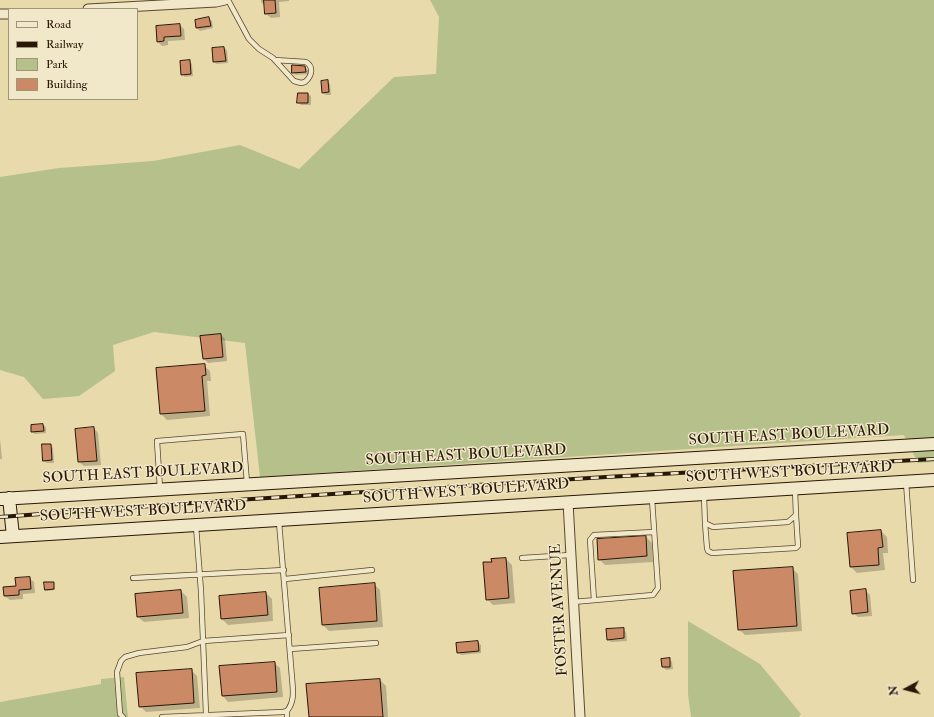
<!DOCTYPE html>
<html>
<head>
<meta charset="utf-8">
<style>
	body { margin:0 }
	#map { position:relative; width:934px; height:717px; overflow:hidden; background:#e9daac; font-family:"IM FELL Double Pica",serif }
	canvas { display:block }
	.legend { position:absolute; left:8px; top:8px; width:130px; height:92px; box-sizing:border-box; background:#f1e7c9; border:1px solid #a1947b; margin:0; padding:5px 7px; list-style:none; font-size:12px; color:#281707 }
	.legend li { display:flex; align-items:center; gap:8px; height:20px }
	.legend b { width:20px; border:1px solid #a1947b }
	.north { position:absolute; left:886px; top:669px; width:40px; height:40px; -webkit-text-stroke:3px #f1e7c9; paint-order:stroke; rotate:263deg; font-size:11px; font-weight:700; line-height:16px; text-align:center; color:#281707 }
	.north::after { content:''; display:block; margin:auto; width:14px; height:18px; background:#281707; clip-path:polygon(50% 0,100% 100%,50% 72%,0 100%) }
</style>
</head>
<body>
<div id="map">
<canvas width="934" height="717"></canvas>
<ul class="legend">
<li><b style="height:5px;background:#f1e7c9"></b>Road</li>
<li><b style="height:5px;background:#281707"></b>Railway</li>
<li><b style="height:11px;background:#b6c08a"></b>Park</li>
<li><b style="height:11px;background:#cc8966"></b>Building</li>
</ul>
<div class="north">N</div>
</div>
<script>
const c = document.querySelector('canvas').getContext('2d');
c.lineJoin = 'round';
function fill(path, color) {
  c.fillStyle = color;
  c.fill(path, 'evenodd');
}
function strokePath(path, color, width, dash) {
  c.strokeStyle = color;
  c.lineWidth = width;
  c.lineCap = dash ? 'butt' : 'round';
  c.setLineDash(dash || []);
  c.stroke(path);
}
function drawText(font, color, halo, rows, align = 'center') {
  c.font = font + ' "IM FELL Double Pica",serif';
  c.lineWidth = 3;
  c.setLineDash([]);
  c.textBaseline = 'middle';
  c.strokeStyle = halo;
  c.fillStyle = color;
  for (const [text, x, y, turn = 0] of rows) {
    c.save();
    c.translate(x, y);
    c.rotate((+turn || 0) * Math.PI / 180);
    c.textAlign = isNaN(turn) ? turn : align;
    if (halo) c.strokeText(text, 0, 0);
    c.fillText(text, 0, 0);
    c.restore();
  }
}
fill(new Path2D(`
	M430 0H934V462L918 463 904 435 260 477 245 343 154 332 113 345 115 371 79 396 43 399 24 377 0 370V177L59 168 153 161 240 145 299 169 394 77 436 74 439 17Z
	M688 621 760 664 801 714 799 717H691L688 694Z
	M124 677 128 717H0V702L101 684V679Z`), '#b6c08a');
fill(new Path2D(`
	M261 0H289V1L279 2 280 17 271 18 266 14V7L261 2Z
	M209 18 212 21 213 28 200 31 197 28 196 21Z
	M180 25 184 29 185 40 168 41V45L162 46 158 42Z
	M224 48 227 50 228 63 217 64 214 62Z
	M189 61 192 64 193 76 185 77 182 74Z
	M305 67 308 70V74L296 75 293 73Z
	M327 82 330 84 331 95H326L323 93Z
	M299 94H308L311 96V105H301L298 102Z
	M221 335 225 339 227 361 208 363 204 359Z
	M204 366 210 371 211 381H207L210 416 167 420 161 414Z
	M43 425 46 427V433L35 434 32 432Z
	M94 428 98 433 101 465 84 466 79 462 76 430Z
	M0 439 2 459H0Z
	M50 445 53 448 54 463H47L44 461Z
	M881 531 887 537 888 553H883L885 570 857 573 851 567Z
	M646 537 652 543 653 562 605 565 599 559Z
	M506 559 512 565 515 603 493 605 487 599 493 562Z
	M792 568 798 574 802 631 745 635 739 629Z
	M29 578 34 582 35 593 23 594V599L10 600 5 596 4 588 17 587Z
	M53 583 55 590 47 591 46 590Z
	M374 584 380 590 383 627 329 631 323 625Z
	M865 590 870 595 872 616 858 617 853 613Z
	M181 591 187 597 189 618 144 622 138 617Z
	M266 593 272 599 273 621 228 625 222 619Z
	M623 629 626 632 627 641 611 642 608 640Z
	M478 642 481 645V653L461 655 458 652Z
	M669 659 672 662 673 669 666 670 663 667Z
	M274 663 280 668 283 697 228 702 223 696Z
	M191 670 197 676 200 708 146 712 140 706Z
	M380 680 386 686 388 717H310Z`), '#0003');
const building = new Path2D(`
	M264 0H275L276 13 265 14Z
	M209 17 211 26 196 28 195 20Z
	M180 24 181 36 164 37V41L157 42 156 26Z
	M224 47 226 61 213 62 212 48Z
	M190 60 191 74 181 75 180 61Z
	M292 65 305 66 306 72 292 73Z
	M328 80 329 92 322 93 321 81Z
	M298 93H308V103H297Z
	M221 334 223 357 203 359 200 336Z
	M205 364 206 375 202 376 205 411 160 414 156 368Z
	M43 424 44 431 31 432V425Z
	M94 427 97 461 78 462 75 429Z
	M42 444H51L52 460 43 461Z
	M881 530 883 547 878 548 879 565 850 567 847 533Z
	M646 536 647 556 598 560 597 539Z
	M506 558 509 598 486 600 483 562H492L491 559Z
	M793 567 797 626 738 630 733 571Z
	M30 577 31 589 19 590V595L4 596 3 587 16 586 15 578Z
	M44 582H54V589L45 590Z
	M375 583 377 621 322 625 319 588Z
	M866 589 868 612 852 614 850 591Z
	M181 590 183 613 137 617 135 594Z
	M266 592 268 615 221 619 219 596Z
	M624 628V638L607 640 606 629Z
	M478 641 479 651 457 653 456 643Z
	M670 658V667H662L661 659Z
	M275 662 277 692 222 696 219 666Z
	M192 669 194 703 139 707 136 673Z
	M380 679 383 717H309L306 684Z`);
fill(building, '#cc8966');
strokePath(building, '#281707', 1);
const lane = new Path2D(`
	M228 0 249 39 259 49 273 58 294 81 301 83 305 82C312 76 314 67 306 62L275 60
	M906 482 913 580
	M160 489 157 441 243 434 247 483
	M704 496 705 523 713 527 788 522 796 515 795 490
	M705 523 707 548 708 551 712 553 796 548 798 546 796 515
	M196 526 201 591 206 714
	M522 558 570 555
	M133 578 284 570
	M285 579 372 570
	M594 600 590 540 594 535 654 532
	M573 602 653 595 658 588 652 499
	M290 649 376 643
	M123 717 120 714 117 672 121 661 125 657 139 653 187 647 203 641 289 635
	M162 717 283 712 287 711C295 701 293 690 292 678L279 522
	M287 717V711`);
const street = new Path2D(`
	M88 9 216 2 225 0
	M0 14H9
	M568 502 580 717`);
const secondary = new Path2D(`
	M9 498 13 536
	M0 499 934 444
	M0 537 934 480`);
strokePath(lane, '#584830', 6);
strokePath(street, '#584830', 11);
strokePath(secondary, '#281707', 14);
strokePath(lane, '#f1e7c9', 4.5);
strokePath(street, '#f1e7c9', 9);
strokePath(secondary, '#f1e7c9', 12);
const rail = new Path2D(`
	M0 517 220 501 606 477 934 459`);
strokePath(rail, '#281707', 4);
strokePath(rail, '#f1e7c9', 2.5, [8]);
drawText('15px', '#281707', '#f1e7c9', [
	["SOUTH EAST BOULEVARD",789,436,-3],
	["SOUTH EAST BOULEVARD",466,456,-3],
	["SOUTH WEST BOULEVARD",789,473,-3],
	["SOUTH EAST BOULEVARD",143,474,-3],
	["SOUTH WEST BOULEVARD",466,492,-4],
	["SOUTH WEST BOULEVARD",143,512,-3],
	["FOSTER AVENUE",560,610,-93]
]);
</script>
</body>
</html>
